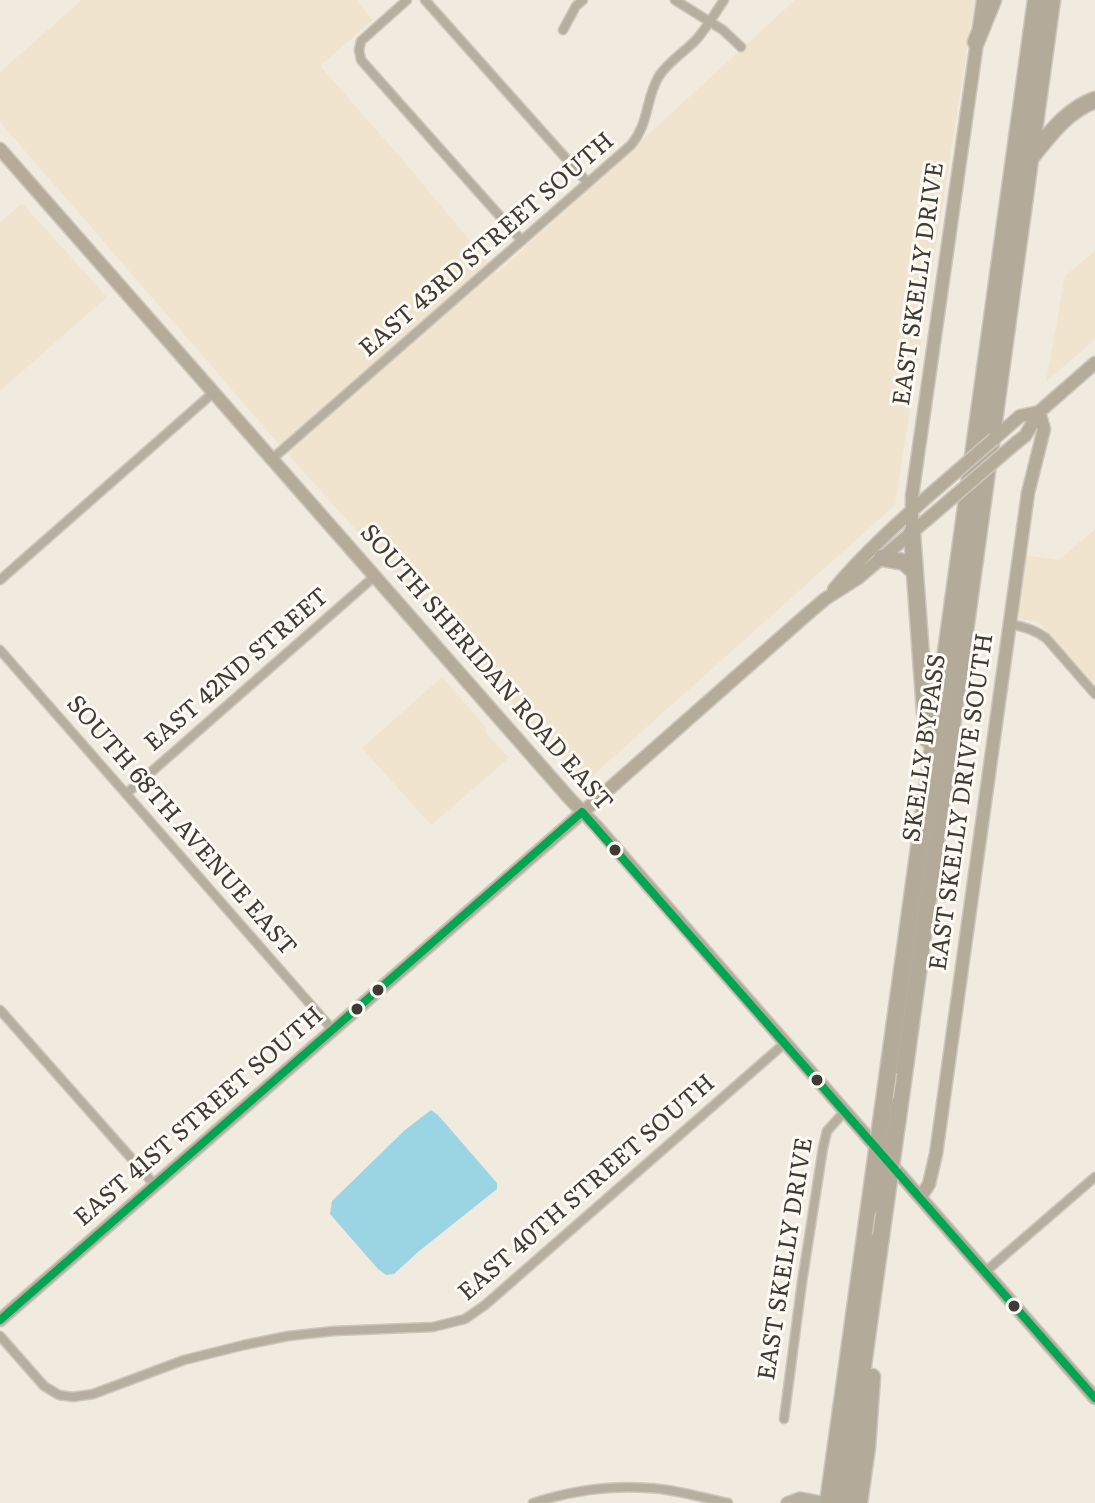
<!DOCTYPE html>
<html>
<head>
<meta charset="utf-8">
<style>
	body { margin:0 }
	canvas { display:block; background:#f1eade }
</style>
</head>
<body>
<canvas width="1095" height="1503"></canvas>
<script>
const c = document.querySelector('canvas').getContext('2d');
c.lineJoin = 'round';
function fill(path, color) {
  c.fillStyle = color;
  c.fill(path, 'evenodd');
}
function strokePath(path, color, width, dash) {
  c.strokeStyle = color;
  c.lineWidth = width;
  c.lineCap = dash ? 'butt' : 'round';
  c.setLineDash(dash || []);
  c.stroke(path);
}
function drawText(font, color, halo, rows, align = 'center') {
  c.font = font + ' Literata,serif';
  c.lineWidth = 6;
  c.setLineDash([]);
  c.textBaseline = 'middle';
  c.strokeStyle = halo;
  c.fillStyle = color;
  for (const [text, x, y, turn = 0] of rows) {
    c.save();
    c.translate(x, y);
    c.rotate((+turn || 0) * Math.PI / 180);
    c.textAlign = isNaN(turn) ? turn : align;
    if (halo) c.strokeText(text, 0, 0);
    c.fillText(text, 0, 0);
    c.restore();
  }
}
fill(new Path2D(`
	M82 0H356L373 20 320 66 402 159 497 273 795 0H975L895 505 590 778 579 777 292 459 0 122V72Z
	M22 203 107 297 0 391V223Z
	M1095 251V339L1046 382 1065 276Z
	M1095 529V685L1038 622 1021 619 1016 612 1025 555 1059 560Z
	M442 677 486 727V733L509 758 431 825 362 748Z`), '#f0e4cf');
fill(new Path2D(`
	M431 1110 438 1115 497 1183V1189L418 1252 394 1274 386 1275 378 1269 330 1214 332 1201 405 1130Z`), '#9bd5e4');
const minor = new Path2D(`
	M407 0 361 41 359 50 361 60 522 241
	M425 0 588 183
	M675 0 723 30 741 47
	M563 30 576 6 583 0
	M272 459 631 145C650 122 645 99 659 76 669 61 683 53 695 41 706 29 715 13 724 0
	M0 580 214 392
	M1009 624C1022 626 1034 629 1046 638L1095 694
	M0 650 332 1029
	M126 794 375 576
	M0 1010 155 1185
	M985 1272 1095 1177
	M0 1336 44 1386 59 1395 73 1397 93 1394 184 1360 244 1345 288 1336 334 1331 433 1327 465 1319 485 1305 785 1043
	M784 1419 802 1282 823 1148 827 1131 845 1111
	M533 1503C570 1491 611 1485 649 1488 675 1489 703 1498 728 1503`);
const tertiary = new Path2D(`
	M787 1503 800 1498 826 1503`);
const secondary = new Path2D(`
	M0 149 570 799 597 827 1095 1398
	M994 439 1020 416 1039 412
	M1017 442 1025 436 1039 412 1095 363
	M912 533V496L983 0
	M834 589C866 551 903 518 941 485
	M920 1198 929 1184 936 1154 1028 493 1044 429 1039 412
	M0 1320 567 826 804 617 825 599 858 578 937 511`);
const motorway = new Path2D(`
	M976 42 993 0
	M1032 156C1050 134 1067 110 1095 100
	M912 533 927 739
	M882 558 904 562 914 571
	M888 1072 1036 0
	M900 1103 1052 0
	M828 1503 869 1208
	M844 1503 881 1236
	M859 1503 867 1447 872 1377`);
strokePath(minor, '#ccc6bd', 11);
strokePath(tertiary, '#ccc6bd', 14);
strokePath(secondary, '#ccc6bd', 15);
strokePath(motorway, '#ccc6bd', 19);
strokePath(minor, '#b6ae9e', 8);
strokePath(tertiary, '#b6ae9e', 11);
strokePath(secondary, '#b5ab99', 12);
strokePath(motorway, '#b3aa9a', 16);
const secondaryBridge = new Path2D(`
	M941 485 994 439
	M937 511 1017 442`);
const motorwayBridge = new Path2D(`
	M869 1208 888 1072
	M881 1236 900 1103`);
strokePath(secondaryBridge, '#ccc6bd', 15, []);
strokePath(motorwayBridge, '#ccc6bd', 19, []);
strokePath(secondaryBridge, '#b5ab99', 12);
strokePath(motorwayBridge, '#b3aa9a', 16);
strokePath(new Path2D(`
	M0 1320 582 812 1095 1398`), '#00a651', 8);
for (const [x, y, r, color] of [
	[615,850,7,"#403b32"],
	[378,990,7,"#403b32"],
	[357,1009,7,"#403b32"],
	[817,1080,7,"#403b32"],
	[1014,1306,7,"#403b32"]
]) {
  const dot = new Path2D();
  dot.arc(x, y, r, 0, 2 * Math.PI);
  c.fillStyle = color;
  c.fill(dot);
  strokePath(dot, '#fefbf7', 3);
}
drawText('24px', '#403b32', '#fefbf7', [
	["EAST 43RD STREET SOUTH",487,245,-41],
	["EAST SKELLY DRIVE",919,284,-82],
	["SOUTH SHERIDAN ROAD EAST",486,668,49],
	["EAST 42ND STREET",237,670,-41],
	["SKELLY BYPASS",925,748,-82],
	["EAST SKELLY DRIVE SOUTH",962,802,-82],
	["SOUTH 68TH AVENUE EAST",181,826,49],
	["EAST 41ST STREET SOUTH",199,1117,-41],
	["EAST 40TH STREET SOUTH",587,1188,-41],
	["EAST SKELLY DRIVE",786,1259,-81]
]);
</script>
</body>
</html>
